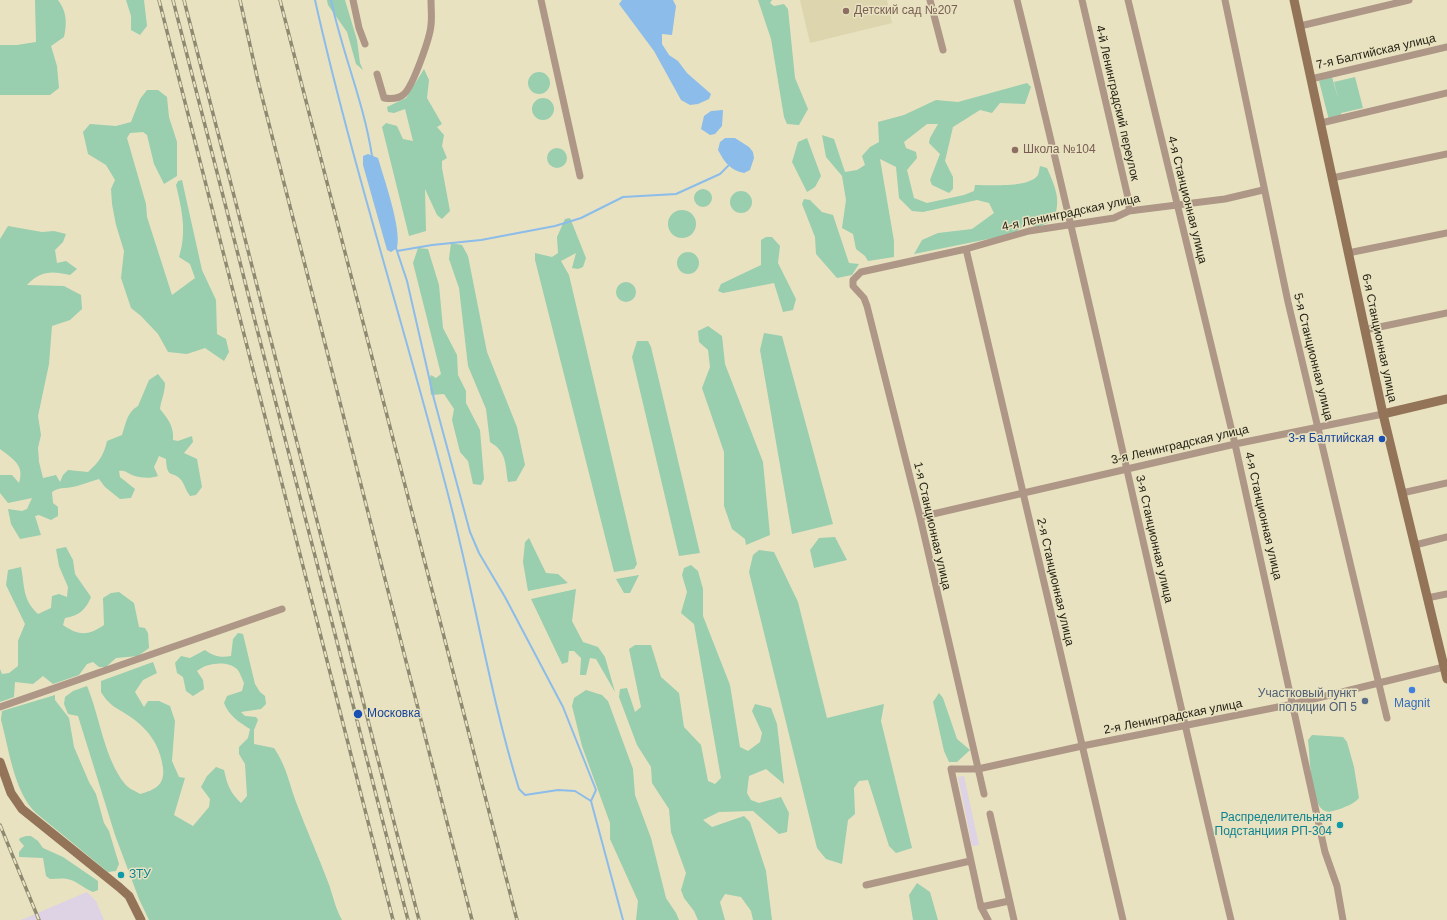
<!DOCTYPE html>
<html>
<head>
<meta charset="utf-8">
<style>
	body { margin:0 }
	canvas { display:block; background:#e8e2c0 }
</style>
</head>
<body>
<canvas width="1447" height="920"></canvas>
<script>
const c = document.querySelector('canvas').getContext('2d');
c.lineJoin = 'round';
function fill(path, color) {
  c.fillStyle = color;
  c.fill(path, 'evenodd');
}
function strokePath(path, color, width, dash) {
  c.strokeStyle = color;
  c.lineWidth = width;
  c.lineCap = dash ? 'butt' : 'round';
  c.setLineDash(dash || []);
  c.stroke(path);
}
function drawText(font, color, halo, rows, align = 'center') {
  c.font = font + ' Helvetica,sans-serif';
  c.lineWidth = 3;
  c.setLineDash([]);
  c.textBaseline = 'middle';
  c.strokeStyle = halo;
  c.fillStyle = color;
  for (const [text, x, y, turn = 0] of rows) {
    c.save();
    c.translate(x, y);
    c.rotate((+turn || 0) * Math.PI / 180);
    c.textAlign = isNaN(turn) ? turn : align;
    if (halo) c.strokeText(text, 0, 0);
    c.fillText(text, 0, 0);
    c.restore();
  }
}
fill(new Path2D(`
	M800 0H887L892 23 810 43Z`), '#dcd5ad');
fill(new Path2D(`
	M964 776 979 845 972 846 958 777Z
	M87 892 96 901 104 920H21Z`), '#ded2e5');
fill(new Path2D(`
	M35 0H58C67 12 67 23 64 37L51 46 57 66 59 88 50 95H0V45H17L36 42Z
	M126 0H144L147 26 140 35 131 30V16Z
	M327 0H345L357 40 360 63 363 70 356 64 347 32 328 5Z
	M758 0H772L770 3 774 6 784 4 788 9 795 78 808 109 799 125 787 124 784 117 771 39Z
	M424 69 429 80 427 98 442 124 437 127 444 135 442 146 447 158 442 161V168L450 211 442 219 437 215 425 189 426 231 409 236 382 127 386 123 397 126 403 139 413 141 405 109 394 113 388 112 387 107 406 98Z
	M528 83a11 11 0 1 1 22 0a11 11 0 1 1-22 0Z
	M1332 77 1339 101 1334 82 1355 77 1363 108 1341 113 1342 117 1329 120 1319 81Z
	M1027 83 1031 87 1025 104 1000 103 992 113 980 110 953 127 945 161 953 177V189L949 193 932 185 930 180 940 154 929 143 930 138 938 124H927L904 142 906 148 916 152 917 158 907 170 914 198 927 203 964 195 974 191 975 185C989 185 1030 188 1038 175 1039 173 1039 169 1040 166L1047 168C1055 187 1062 200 1053 221L1035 228 1029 222 1013 234 914 254 922 240 938 233 972 229 994 213 989 203 977 200 923 212 912 211 899 198 896 167 880 159 894 241V257L868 261 865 256 856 249 853 234 842 228 846 200 842 176 826 157 822 135 834 139 845 172 857 170 865 165 862 156 870 147 879 142 878 122 904 115 936 100 958 102Z
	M147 90H158L167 97 169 117 177 142V176L164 184 154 164 147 135 143 132 130 133 127 138 146 204 147 217 172 295 195 278 190 264 179 257C187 232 182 210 176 185L178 181 182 180 202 270 216 300 217 334 226 339 229 352 224 361 205 348 187 354 168 352 158 334 141 316 131 308 121 278 124 251 116 225 112 204 111 189 115 180 106 165 88 154 83 132 90 124 116 126 131 122 140 99Z
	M532 109a11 11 0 1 1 22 0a11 11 0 1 1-22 0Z
	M807 138 821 176 815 187 807 192 792 162 798 142Z
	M547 158a10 10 0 1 1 20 0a10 10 0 1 1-20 0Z
	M694 198a9 9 0 1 1 18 0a9 9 0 1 1-18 0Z
	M730 202a11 11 0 1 1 22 0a11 11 0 1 1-22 0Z
	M804 199 810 200 822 212 833 215 849 263 859 264 852 275 837 278 816 254 815 237 802 204Z
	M668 224a14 14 0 1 1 28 0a14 14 0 1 1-28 0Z
	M570 218 586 258 583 267 578 269 572 268 576 253 561 261 569 275 637 564 634 569 614 572 535 260V253L552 257 558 253 557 237 565 219Z
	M8 226 42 232 54 231 66 234 63 242 55 250 57 263 66 261 77 269 70 275C52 271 41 270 27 285L64 286 81 295 82 309 70 320 52 326 49 364 38 416 41 435 38 448 39 462 43 478 56 475 60 482 63 475 68 470 88 472C99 462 104 455 107 441L122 435C126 423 127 412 138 406L149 380 158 374 165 383C165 393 161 400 160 409 169 420 174 427 173 440L178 441 192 436 193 442 184 453 197 459 202 487 196 495 190 496C186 491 185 486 182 481 173 469 167 481 166 459L159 456 154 467 158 476C150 479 140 478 132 475 127 473 125 470 119 471L120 477 135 489 131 498 120 499 105 487 99 479C91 481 85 484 77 486 69 489 60 486 52 492L53 503 58 507V516L51 520 39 515 35 516 41 535 20 539 11 524 8 509 22 511 27 509 32 498 8 503 0 493V475H12L19 483C25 465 13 459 0 449V239Z
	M766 237H772L780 246 778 263 796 299 793 310 783 312 774 283 723 293 718 291 721 284 761 265V240Z
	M451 243 462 245 468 256 487 352 517 427 525 465 516 481 508 482C505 464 507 452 490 442L486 409 468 366 459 288 449 259Z
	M418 248 428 249 439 285 443 328 457 355 458 375 466 391V403L480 430 484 479 481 485 473 484 468 461 460 452 452 420 454 409 444 394 431 395 429 380 431 375 436 378 441 374 413 263Z
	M677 263a11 11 0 1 1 22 0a11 11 0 1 1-22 0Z
	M616 292a10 10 0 1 1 20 0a10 10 0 1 1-20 0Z
	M708 326 722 336 725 364 763 462 770 535 746 545 745 539 732 529 724 506V452L702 388 710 367 708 350 699 342 698 331Z
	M764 333 782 336 833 524 792 534 760 350Z
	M637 341H648L651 347 700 553 679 556 632 357Z
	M835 537 847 560 814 568 810 550 819 538Z
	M529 538 546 573 558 574 568 583 528 591 523 562 525 542Z
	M66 547 73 560 75 574 91 597C86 610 78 616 65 618L63 625C79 636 88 636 104 625L103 598 111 593 119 592 134 603 139 627 145 628 148 633 149 648 138 656 116 658 106 667H99L93 662 87 664 79 675 53 684 43 676 33 684 15 682 14 697 0 702V669L2 674 9 673 18 666V641L25 624 6 585 8 570 21 567C25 587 22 599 38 614L51 608 52 596 59 594 67 597 68 587 59 566 56 549Z
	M759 550 774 552 798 602 827 718 884 704 881 721 912 848 896 853 889 846 868 780 859 781 854 788 855 814 848 820 842 864 826 859 817 848 749 572 753 555Z
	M691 565 698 571 703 589V616L730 685 740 747 748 751 760 742 762 733 752 711 755 704 771 708 777 724 784 784 766 769 749 776 747 793 751 800 759 803 781 797 789 813 787 832 779 834 753 811 719 812 703 820 712 827 744 816 750 822 766 871 772 920H753L751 911 741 897 725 894 720 902 725 920H698L694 911 684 898 681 890 686 873 671 832 669 809 652 783 651 767 637 745 619 697 620 689 627 688 635 712 641 707 629 649 635 645H651L661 677 679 693 684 727 701 745 708 781 715 784 721 778 694 624 681 613 687 592 682 575 684 568Z
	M639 575 630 593H624L616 579Z
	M576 589 572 621 583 642 598 647 605 657 615 692 596 659 590 658 586 675H580L581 658 574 651H569L568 662 562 664 531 599Z
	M238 633 243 634 255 684 260 692 265 696 266 704 261 709 241 712 245 716 256 717 258 720 254 730V744L274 748C286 765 289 783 296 802 306 829 318 855 328 882 333 895 335 908 342 920H149L139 899 115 835 78 716 68 714 64 704 65 697 73 691 87 686C100 717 104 758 125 784 128 788 135 791 140 794 155 790 165 785 163 768 160 744 147 727 126 714 122 711 117 709 113 706 108 702 104 697 101 692V681L153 662 157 673 143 680 135 692 144 707 148 701H159L170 706 175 721 172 761 179 777 185 778 174 815 193 826 209 807 210 799 201 787 207 776 216 767 224 770C227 784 230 793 241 803L247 796 245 764 239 754V747L248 738 250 729C239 722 229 716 224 703L227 696 242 691 244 683C242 679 240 672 237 669 227 660 206 663 197 671L203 680 204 689 193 696 186 691 183 677 177 673 175 663 181 656 190 658 205 650C213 656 220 658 231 656L233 639Z
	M586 690 602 695 608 701 633 769 635 795 651 838 666 898 676 913 679 920H636L638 901 610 839V823L582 746 572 706 574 698Z
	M939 693 943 698 957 739 970 750 957 762H949L944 751 933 702Z
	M55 695V700L69 718 74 747 89 782 96 794 104 823 109 831 119 864 116 871 108 872 36 813C14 792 9 749 1 720L2 711Z
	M1312 735 1343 737 1347 742 1354 767 1359 798C1354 804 1347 806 1340 809 1335 810 1331 813 1325 811 1310 806 1310 754 1308 740Z
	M26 836H31L38 841 43 848 63 857 98 881V890L93 892C84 889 76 880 67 879 62 878 56 879 50 879L46 876 43 858 19 857V852L24 846 19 840 20 838Z
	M917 883 930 892 938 920H913L909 895Z`), '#99ceaf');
fill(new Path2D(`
	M622 0H673L676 6 672 35 662 34V44L669 55 678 61 687 73 711 94 709 99 698 104 690 105 681 100 654 51 619 4Z
	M723 110 722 126 715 134 710 135 701 129 704 116 711 111Z
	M725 138H735L749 147 753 152 754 158 750 170 744 173C730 170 725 163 718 150L720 142Z
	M368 154 378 158C384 179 402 229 397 248L391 252 387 250 363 165V156Z`), '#8cbcea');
strokePath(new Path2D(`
	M315 0C353 169 407 334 450 502 475 598 490 695 519 789L525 795 558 790 575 791 591 801
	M331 0C342 52 364 103 372 156
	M396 248 407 281 434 399 470 532 479 553 505 597 563 707 596 790 591 801 623 920
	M397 251 432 245 481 240 555 226 581 218 623 197 676 194 720 174 728 166`), '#8cbcea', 2);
strokePath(new Path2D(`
	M353 0 359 28 365 44
	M541 0 580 176
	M930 0 943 50
	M1017 0C1093 306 1157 614 1231 920
	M1082 0 1129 202V211
	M1128 0 1235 444 1325 852 1337 886 1343 920
	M1225 0 1288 302 1387 718
	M1300 26 1409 0
	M377 74 384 98C391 99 399 99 404 94 413 86 430 38 431 25 432 17 431 8 431 0
	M1311 79 1447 47
	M1321 123 1447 93
	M1332 178 1447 154
	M966 249 1123 920
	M1348 253 1447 233
	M1365 330 1447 313
	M1402 493 1447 483
	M920 517 1235 444 1383 414
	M1415 545 1447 537
	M1427 598 1447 594
	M0 707 282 609
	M984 794 920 517 867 306 864 298 853 286V280L861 272 966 249 1029 231 1114 218 1129 211 1225 199 1263 190
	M990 814 1014 920
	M866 885 970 861
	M981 907 1009 901
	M988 920 981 907 951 769H978L1082 746 1293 704 1444 667`), '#ae9786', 7);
strokePath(new Path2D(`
	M1294 0 1383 414 1447 679
	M1383 414 1447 399
	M0 762 11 793 22 809 119 887 129 896 141 920`), '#947459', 9);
const rail = new Path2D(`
	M159 0 393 920
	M173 0 408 920
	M184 0 419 920
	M240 0 258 81 472 920
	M280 0 517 920
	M0 825 39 920`);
strokePath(rail, '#8e8a72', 3.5);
strokePath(rail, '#e8e2c0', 2, [6]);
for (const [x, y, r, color] of [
	[846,11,4,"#8d6e63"],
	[1015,150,4,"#8d6e63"],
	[1382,439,4,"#1a4fb4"],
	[1412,690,4,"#3f7fe0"],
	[1365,701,4,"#5c6f8a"],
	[358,714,5,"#1a4fb4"],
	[1340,825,4,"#0f9aa8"],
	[121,875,4,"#0f9aa8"]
]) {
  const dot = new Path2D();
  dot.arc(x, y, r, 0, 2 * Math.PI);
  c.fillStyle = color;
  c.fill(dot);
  strokePath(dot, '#e8e2c0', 1.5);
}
drawText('12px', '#785e54', '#e8e2c0', [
	["Детский сад №207",854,11],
	["Школа №104",1023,150]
], 'left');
drawText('12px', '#242115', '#e8e2c0', [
	["7-я Балтийская улица",1376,52,-13],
	["4-й Ленинградский переулок",1117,103,77],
	["4-я Станционная улица",1187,200,76],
	["4-я Ленинградская улица",1071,213,-12],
	["6-я Станционная улица",1379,338,78],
	["5-я Станционная улица",1313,357,76],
	["3-я Ленинградская улица",1180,445,-13],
	["4-я Станционная улица",1263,516,77],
	["1-я Станционная улица",932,526,77],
	["3-я Станционная улица",1154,539,77],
	["2-я Станционная улица",1055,582,77],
	["2-я Ленинградская улица",1173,717,-11]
]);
drawText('12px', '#164399', '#e8e2c0', [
	["3-я Балтийская",1374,439],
	["Московка",367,714,"left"]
], 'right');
drawText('12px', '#4e5e75', '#e8e2c0', [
	["Участковый пункт",1357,694],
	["полиции ОП 5",1357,708]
], 'right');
drawText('12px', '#366cbe', '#e8e2c0', [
	["Magnit",1412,704]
]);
drawText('12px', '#0d838f', '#e8e2c0', [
	["Распределительная",1332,818],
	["Подстанциия РП-304",1332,832],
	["ЗТУ",129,875,"left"]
], 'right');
</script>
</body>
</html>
